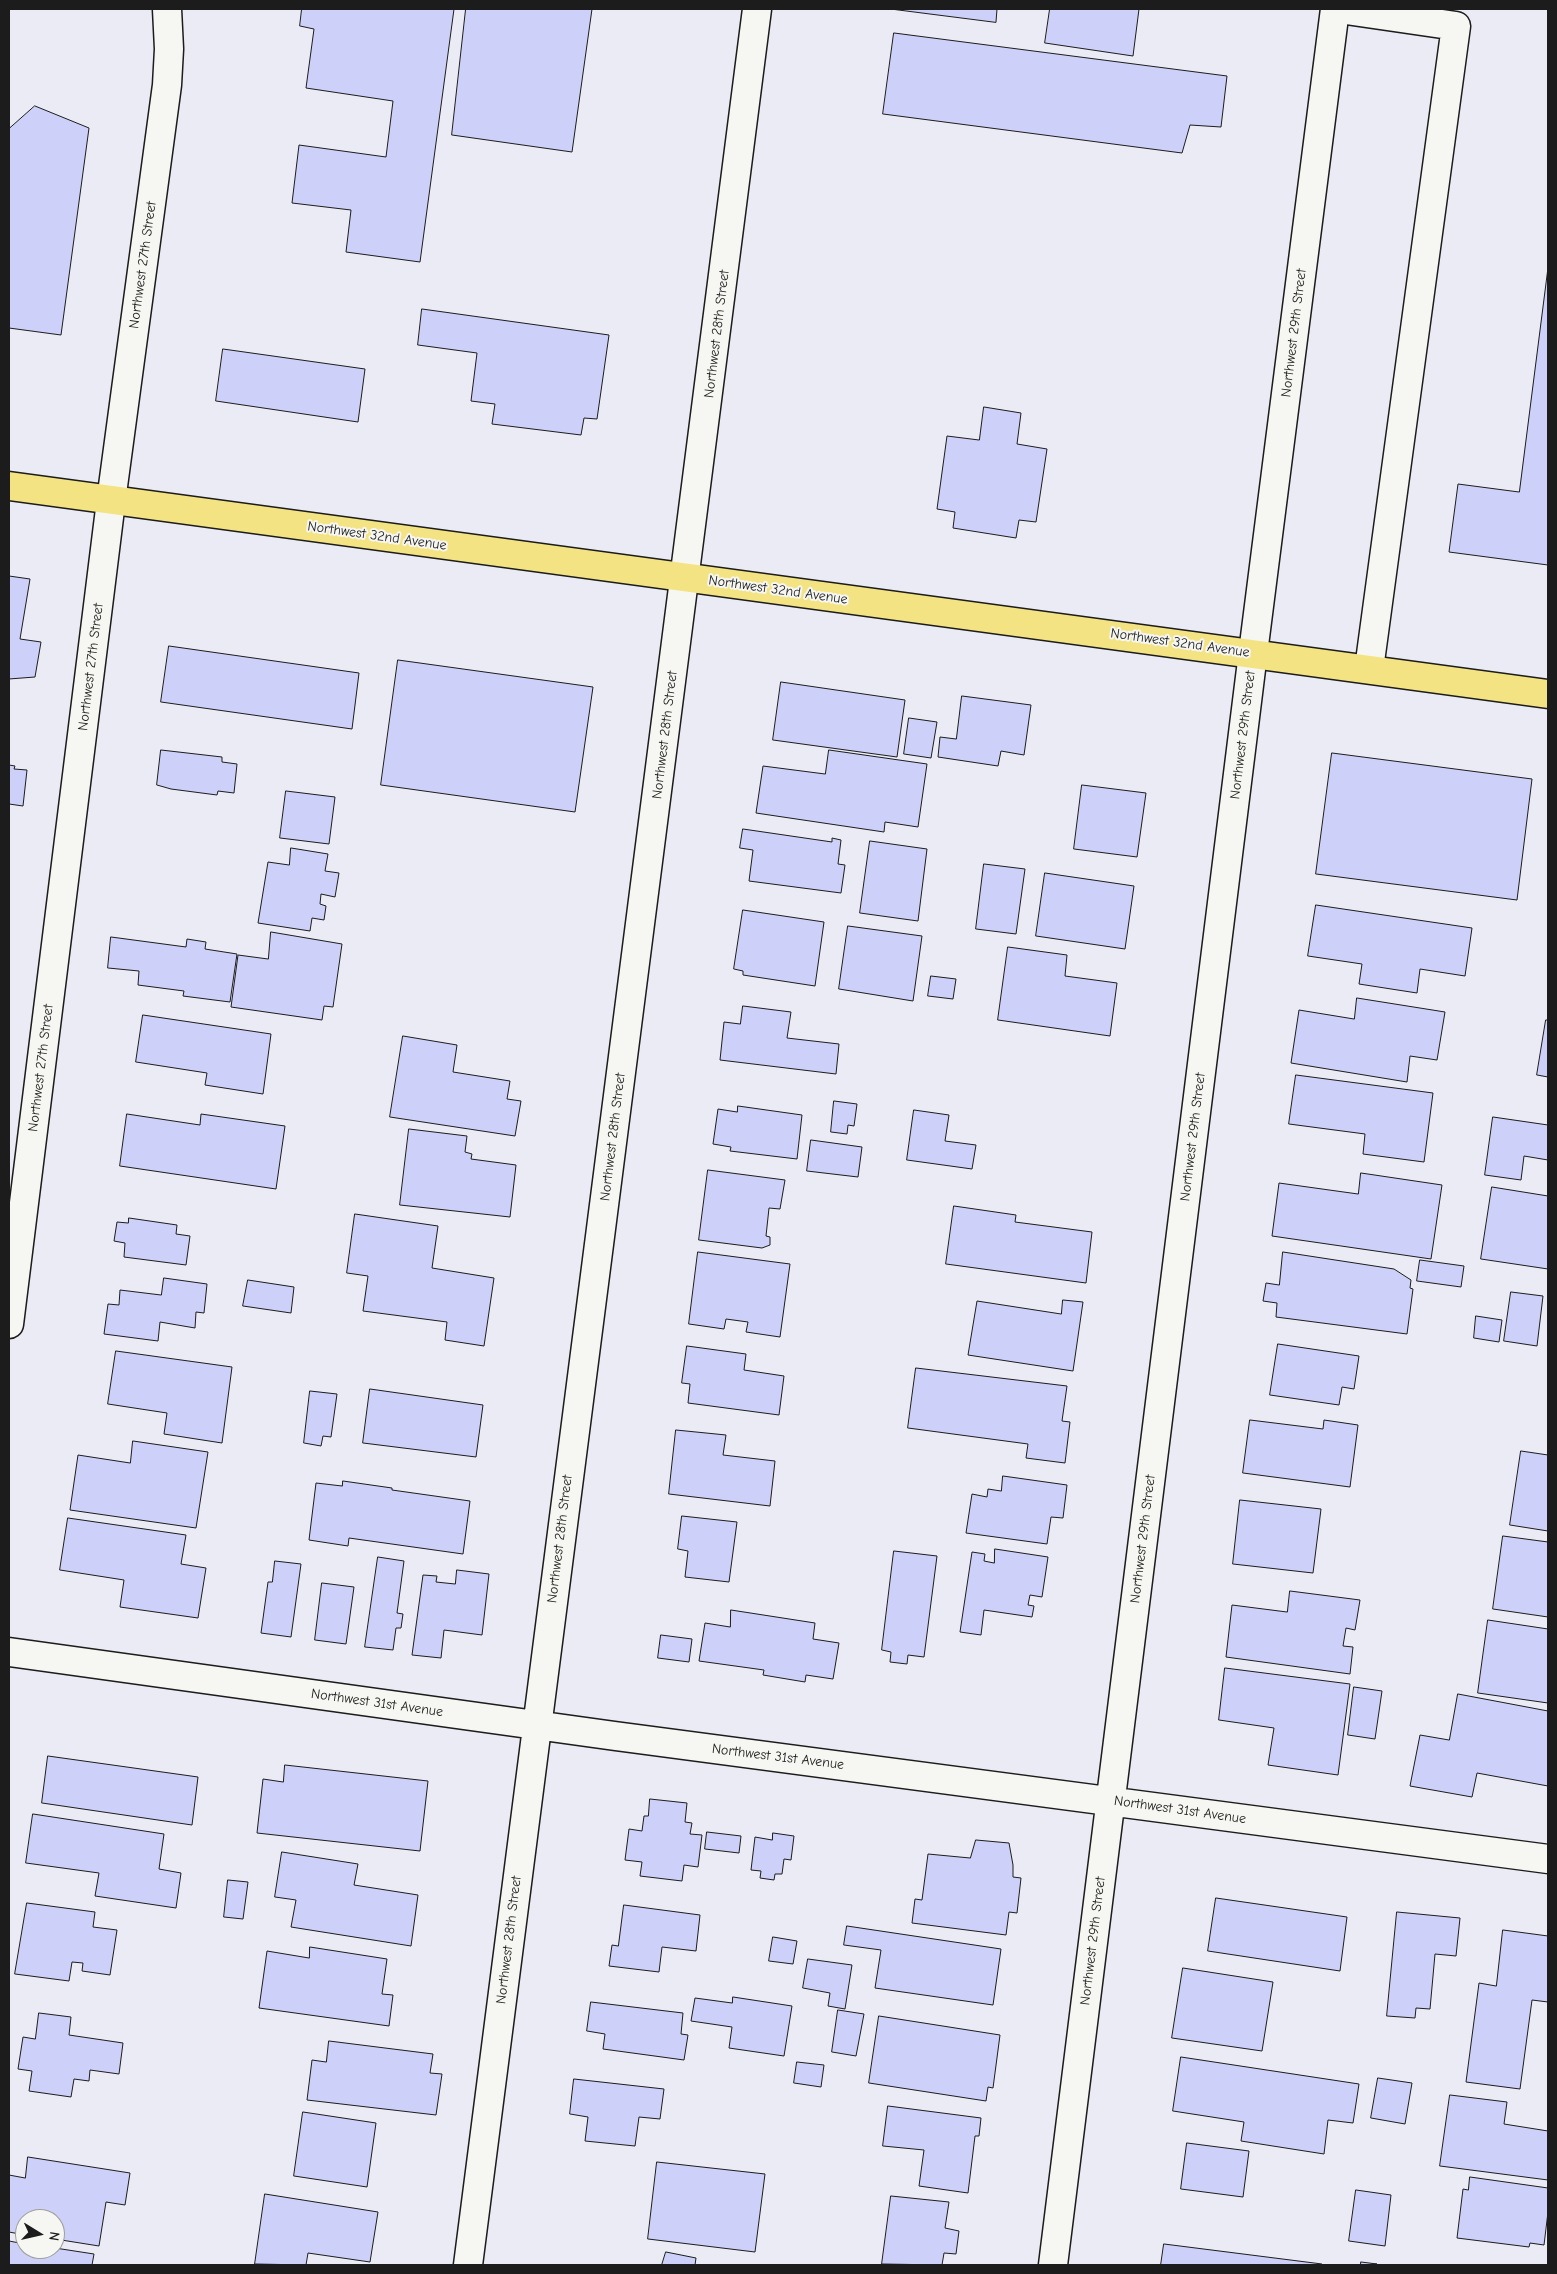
<!DOCTYPE html>
<html>
<head>
<meta charset="utf-8">
<style>
	body { margin:0 }
	#map { position:relative; width:1557px; height:2274px; overflow:hidden; background:#eaebf4; font-family:"Comic Neue",sans-serif }
	canvas { display:block }
	.frame { position:absolute; inset:0; border:10px solid #1c1c1c; pointer-events:none }
	.north { position:absolute; left:15px; top:2209px; width:50px; height:50px; box-sizing:border-box; background:#f6f6f2; border:1px solid #9f9f9c; border-radius:50%; rotate:99deg; font-size:14px; font-weight:700; line-height:20px; text-align:center; color:#1c1c1c }
	.north::after { content:''; display:block; margin:auto; width:18px; height:22px; background:#1c1c1c; clip-path:polygon(50% 0,100% 100%,50% 72%,0 100%) }
</style>
</head>
<body>
<div id="map">
<canvas width="1557" height="2274"></canvas>
<div class="frame"></div>
<div class="north">N</div>
</div>
<script>
const c = document.querySelector('canvas').getContext('2d');
c.lineJoin = 'round';
function fill(path, color) {
  c.fillStyle = color;
  c.fill(path, 'evenodd');
}
function strokePath(path, color, width, dash) {
  c.strokeStyle = color;
  c.lineWidth = width;
  c.lineCap = dash ? 'butt' : 'round';
  c.setLineDash(dash || []);
  c.stroke(path);
}
function drawText(font, color, halo, rows, align = 'center') {
  c.font = font + ' "Comic Neue",sans-serif';
  c.lineWidth = 4;
  c.setLineDash([]);
  c.textBaseline = 'middle';
  c.strokeStyle = halo;
  c.fillStyle = color;
  for (const [text, x, y, turn = 0] of rows) {
    c.save();
    c.translate(x, y);
    c.rotate((+turn || 0) * Math.PI / 180);
    c.textAlign = isNaN(turn) ? turn : align;
    if (halo) c.strokeText(text, 0, 0);
    c.fillText(text, 0, 0);
    c.restore();
  }
}
const building = new Path2D(`
	M302 9H454L420 262 346 252 351 210 292 203 299 145 386 157 393 101 306 88 314 29 300 26Z
	M466 9H592L572 152 452 135Z
	M891 9H997L996 22Z
	M1050 9H1139L1133 56 1045 43Z
	M894 33 1227 76 1221 127 1190 125 1182 153 883 114Z
	M35 106 89 128 61 335 9 328V129Z
	M1548 268V565L1449 552 1458 484 1519 492Z
	M422 309 609 335 597 419 584 418 581 435 492 424 495 404 471 401 477 353 418 345Z
	M223 349 365 369 358 422 216 401Z
	M984 407 1021 413 1017 444 1047 449 1036 522 1019 520 1016 538 953 528 955 512 937 509 947 436 979 440Z
	M9 576 30 579 20 639 41 642 35 677 9 679Z
	M169 646 359 673 352 729 161 702Z
	M398 660 593 687 575 812 381 785Z
	M781 682 905 700 897 757 773 740Z
	M962 696 1031 705 1024 755 1001 751 998 766 938 757 940 737 956 739Z
	M909 718 937 722 931 758 904 754Z
	M161 750 222 757V762L237 764 234 793 218 791 217 795 171 789 157 785Z
	M829 750 927 764 918 827 885 822 884 832 756 813 763 766 825 774Z
	M1332 753 1532 779 1517 900 1316 874Z
	M9 765 15 766 14 769 27 770 23 806 9 804Z
	M1082 785 1146 793 1137 857 1074 849Z
	M286 791 335 797 329 844 280 838Z
	M743 829 832 842V838L841 840 838 864 845 865 841 893 749 881 753 850 740 848Z
	M870 841 927 849 918 921 860 913Z
	M291 848 328 854 325 871 339 873 335 897 321 894 320 904 326 906 324 920 312 918 310 931 258 923 268 862 289 865Z
	M984 864 1025 869 1016 934 976 929Z
	M1045 873 1134 886 1125 949 1036 936Z
	M1316 905 1472 928 1465 976 1420 969 1417 993 1359 984 1362 964 1308 956Z
	M743 910 824 922 815 986 743 975V971L734 969Z
	M848 926 922 936 913 1001 839 989Z
	M271 932 342 944 333 1007 324 1006 322 1020 231 1007 238 955 268 959Z
	M111 937 186 947 187 939 206 942 205 949 237 954 230 1002 183 996 184 991 138 985 139 971 108 968Z
	M1008 947 1067 955 1065 976 1117 983 1110 1036 998 1020Z
	M931 976 956 979 953 999 928 996Z
	M1357 998 1445 1012 1437 1060 1410 1056 1407 1082 1291 1063 1299 1010 1354 1019Z
	M743 1006 791 1012 787 1038 839 1044 836 1074 720 1060 724 1022 740 1024Z
	M143 1015 271 1034 263 1094 205 1085 207 1073 136 1062Z
	M1546 1020H1548V1077L1537 1075Z
	M403 1036 457 1045 453 1072 510 1081 507 1099 521 1101 515 1136 390 1117Z
	M1296 1075 1433 1093 1424 1162 1363 1154 1365 1134 1289 1124Z
	M834 1101 857 1104 854 1126 848 1125 847 1134 831 1132Z
	M738 1106 802 1115 797 1159 730 1151 731 1147 713 1144 718 1109 737 1112Z
	M914 1110 949 1115 945 1141 976 1145 972 1169 907 1160Z
	M127 1114 200 1125 201 1114 285 1126 276 1189 120 1166Z
	M1493 1117 1548 1125V1160L1524 1156 1521 1180 1485 1175Z
	M409 1129 467 1136 465 1152 472 1154 471 1159 516 1165 510 1217 400 1205Z
	M811 1140 862 1147 858 1177 807 1171Z
	M708 1170 785 1180 780 1209 769 1208 766 1236 770 1237V1245L762 1248 699 1240Z
	M1361 1173 1442 1185 1431 1259 1272 1236 1279 1183 1358 1194Z
	M1492 1187 1548 1196V1269L1481 1259Z
	M954 1206 1016 1215 1015 1222 1092 1232 1086 1283 946 1264Z
	M355 1214 438 1226 432 1268 494 1278 484 1346 445 1340 447 1322 363 1311 368 1276 347 1273Z
	M129 1218 177 1225 176 1234 190 1236 186 1265 124 1257 125 1243 114 1241 117 1222 128 1223Z
	M698 1252 790 1264 780 1337 746 1332 748 1322 726 1319 724 1329 689 1324Z
	M1283 1252 1394 1269 1411 1280 1410 1288 1413 1289 1407 1334 1276 1317 1277 1303 1263 1301 1266 1283 1279 1285Z
	M1420 1260 1464 1266 1461 1287 1417 1281Z
	M164 1278 207 1284 204 1313 196 1312 195 1328 160 1322 158 1341 104 1334 108 1304 119 1305 120 1290 161 1295Z
	M248 1280 294 1287 291 1313 243 1306Z
	M1511 1292 1543 1296 1537 1346 1504 1341Z
	M1063 1300 1083 1302 1073 1371 968 1355 977 1301 1061 1314Z
	M1476 1316 1502 1320 1499 1342 1474 1338Z
	M1278 1344 1359 1356 1354 1389 1342 1387 1339 1405 1270 1395Z
	M687 1346 746 1354 744 1370 784 1376 779 1415 688 1403 690 1384 682 1383Z
	M116 1351 232 1367 222 1443 164 1434 167 1413 108 1404Z
	M916 1368 1067 1386 1062 1421 1070 1422 1065 1463 1026 1458 1028 1444 908 1428Z
	M370 1389 483 1405 476 1457 363 1443Z
	M310 1391 337 1394 331 1437 323 1436 321 1446 304 1443Z
	M1250 1420 1323 1429 1324 1420 1358 1425 1350 1487 1243 1473Z
	M676 1430 726 1435 723 1455 775 1461 770 1506 669 1494Z
	M133 1441 208 1452 196 1528 70 1510 78 1455 130 1463Z
	M1521 1451 1548 1455V1531L1510 1525Z
	M1003 1476 1067 1485 1063 1518 1051 1517 1047 1544 966 1533 972 1494 987 1497 988 1489 1001 1491Z
	M343 1481 392 1488V1490L470 1501 463 1554 349 1538 348 1546 309 1540 316 1483 342 1486Z
	M1240 1500 1321 1509 1313 1573 1233 1564Z
	M682 1516 737 1522 729 1582 685 1577 688 1551 678 1549Z
	M68 1518 186 1535 181 1564 206 1568 198 1618 120 1607 124 1580 60 1570Z
	M1503 1536 1548 1542V1617L1493 1609Z
	M995 1549 1048 1557 1042 1597 1030 1595 1028 1605 1034 1606 1032 1617 984 1610 981 1635 960 1632 972 1552 985 1554 984 1561 994 1563Z
	M894 1551 937 1556 924 1657 908 1655 907 1664 890 1662 891 1652 882 1650Z
	M378 1557 404 1561 397 1613 403 1614 401 1628H396L393 1650 365 1647Z
	M275 1561 301 1564 291 1637 261 1633 268 1582H272Z
	M457 1570 489 1574 482 1635 444 1630 441 1658 412 1655 423 1575 437 1576 436 1582 455 1584Z
	M322 1583 354 1587 346 1644 315 1640Z
	M1290 1591 1360 1600 1355 1630 1346 1628 1343 1646 1353 1647 1350 1674 1226 1657 1232 1605 1287 1612Z
	M731 1610 815 1623 813 1639 839 1643 833 1679 806 1675 805 1682 763 1675 764 1670 699 1661 705 1623 730 1627Z
	M1488 1620 1548 1629V1703L1478 1693Z
	M661 1635 692 1639 689 1662 658 1658Z
	M1225 1668 1350 1684 1338 1775 1268 1765 1274 1728 1219 1720Z
	M1354 1687 1382 1691 1375 1739 1348 1735Z
	M1458 1694 1548 1711V1786L1477 1773 1472 1797 1410 1786 1420 1735 1449 1740Z
	M48 1756 198 1777 192 1825 42 1803Z
	M285 1765 428 1781 420 1851 257 1833 263 1779 283 1782Z
	M650 1799 687 1803 685 1822 692 1823 690 1834 702 1835 698 1867 684 1865 682 1881 640 1876 642 1862 625 1860 629 1829 642 1831 644 1816H648Z
	M33 1814 164 1834 159 1869 181 1873 176 1908 95 1896 99 1873 26 1863Z
	M707 1832 741 1836 739 1853 705 1849Z
	M773 1833 794 1836 791 1860 784 1859 782 1874H775L774 1880 760 1878 761 1871 751 1870 755 1837 772 1840Z
	M976 1840 1009 1843 1013 1865V1877L1021 1878 1017 1913 1009 1912 1006 1935 912 1923 915 1899 922 1900 928 1854 970 1858Z
	M282 1852 358 1864 354 1885 418 1895 411 1946 291 1927 296 1900 275 1897Z
	M228 1880 248 1882 243 1919 224 1917Z
	M1216 1898 1347 1917 1340 1971 1208 1951Z
	M27 1903 95 1912 93 1927 117 1930 110 1975 82 1971 83 1963 72 1962 69 1981 15 1974Z
	M624 1905 700 1915 696 1951 662 1947 659 1972 609 1966 612 1945 618 1946Z
	M1397 1912 1460 1918 1456 1956 1435 1954 1430 2009 1416 2008 1415 2018 1387 2016Z
	M847 1926 1001 1949 993 2005 875 1988 881 1950 844 1945Z
	M1503 1930 1548 1936V2002L1532 2000 1520 2089 1466 2082 1479 1983 1496 1986Z
	M773 1937 797 1941 793 1964 769 1961Z
	M310 1947 387 1959 382 1994 393 1995 389 2026 259 2008 267 1951 309 1958Z
	M808 1959 852 1965 845 2009 828 2006 830 1993 803 1988Z
	M1183 1968 1273 1982 1262 2051 1172 2038Z
	M733 1997 792 2006 784 2056 729 2048 732 2027 691 2021 695 1998 732 2003Z
	M591 2002 683 2013 681 2034 688 2035 684 2060 603 2049 605 2034 587 2031Z
	M838 2010 864 2014 856 2056 832 2052Z
	M39 2013 71 2017 69 2035 123 2043 119 2074 90 2070 89 2081 74 2079 71 2097 29 2091 32 2071 18 2069 23 2037 35 2039Z
	M879 2016 1000 2035 993 2088 988 2087 986 2101 869 2083Z
	M329 2041 433 2054 430 2073 442 2074 436 2115 307 2100 312 2060 326 2062Z
	M1181 2057 1359 2084 1353 2123 1328 2120 1324 2154 1241 2141 1244 2122 1173 2111Z
	M797 2062 824 2065 821 2087 794 2083Z
	M1378 2078 1412 2083 1405 2124 1371 2118Z
	M574 2079 664 2089 660 2119 639 2117 635 2146 585 2141 588 2117 570 2114Z
	M1450 2095 1507 2102 1504 2124 1548 2131V2180L1440 2166Z
	M888 2106 981 2118 979 2136H975L968 2193 919 2186 924 2150 883 2146Z
	M303 2112 376 2123 367 2187 294 2176Z
	M1187 2143 1249 2151 1243 2197 1181 2189Z
	M28 2157 130 2173 125 2205 106 2202 99 2246 55 2239V2219H25V2235L9 2232V2175L25 2178Z
	M657 2162 765 2174 755 2252 648 2239Z
	M1470 2177 1548 2188V2212L1544 2245 1530 2243 1529 2247 1457 2238 1463 2189 1468 2190Z
	M1356 2190 1391 2195 1385 2246 1349 2241Z
	M265 2194 378 2212 370 2262 308 2253 306 2265 255 2264Z
	M891 2196 949 2202 945 2228 959 2231 956 2254 944 2253 942 2265 882 2264Z
	M9 2241 25 2244V2249L55 2248 94 2254 92 2265H9Z
	M1164 2244 1322 2264V2265H1161Z
	M666 2252 696 2258 695 2265H662Z
	M1361 2262 1377 2264 1361 2265Z`);
fill(building, '#cdd0f8');
strokePath(building, '#1c1c1c', 1);
const minor = new Path2D(`
	M1339 9 1456 26 1369 669
	M9 1324 111 501 167 85 169 49 167 9
	M9 1652 615 1736 1548 1859
	M468 2265C563 1513 663 761 757 9
	M1053 2265 1253 653 1335 9`);
const major = new Path2D(`
	M9 486 1548 694`);
strokePath(minor, '#1c1c1c', 31);
strokePath(major, '#1c1c1c', 31);
strokePath(minor, '#f6f6f2', 28);
strokePath(major, '#f4e382', 28);
drawText('14px', '#1c1c1c', '#f6f6f2', [
	["Northwest 27th Street",143,265,-82],
	["Northwest 29th Street",1294,333,-83],
	["Northwest 28th Street",717,334,-83],
	["Northwest 32nd Avenue",377,536,8],
	["Northwest 32nd Avenue",778,590,8],
	["Northwest 32nd Avenue",1180,643,8],
	["Northwest 27th Street",91,667,-83],
	["Northwest 28th Street",665,735,-83],
	["Northwest 29th Street",1243,735,-83],
	["Northwest 27th Street",41,1068,-83],
	["Northwest 28th Street",613,1137,-83],
	["Northwest 29th Street",1193,1137,-83],
	["Northwest 28th Street",560,1539,-83],
	["Northwest 29th Street",1143,1539,-83],
	["Northwest 31st Avenue",377,1703,8],
	["Northwest 31st Avenue",778,1757,7],
	["Northwest 31st Avenue",1180,1810,8],
	["Northwest 28th Street",509,1940,-83],
	["Northwest 29th Street",1093,1941,-83]
]);
</script>
</body>
</html>
